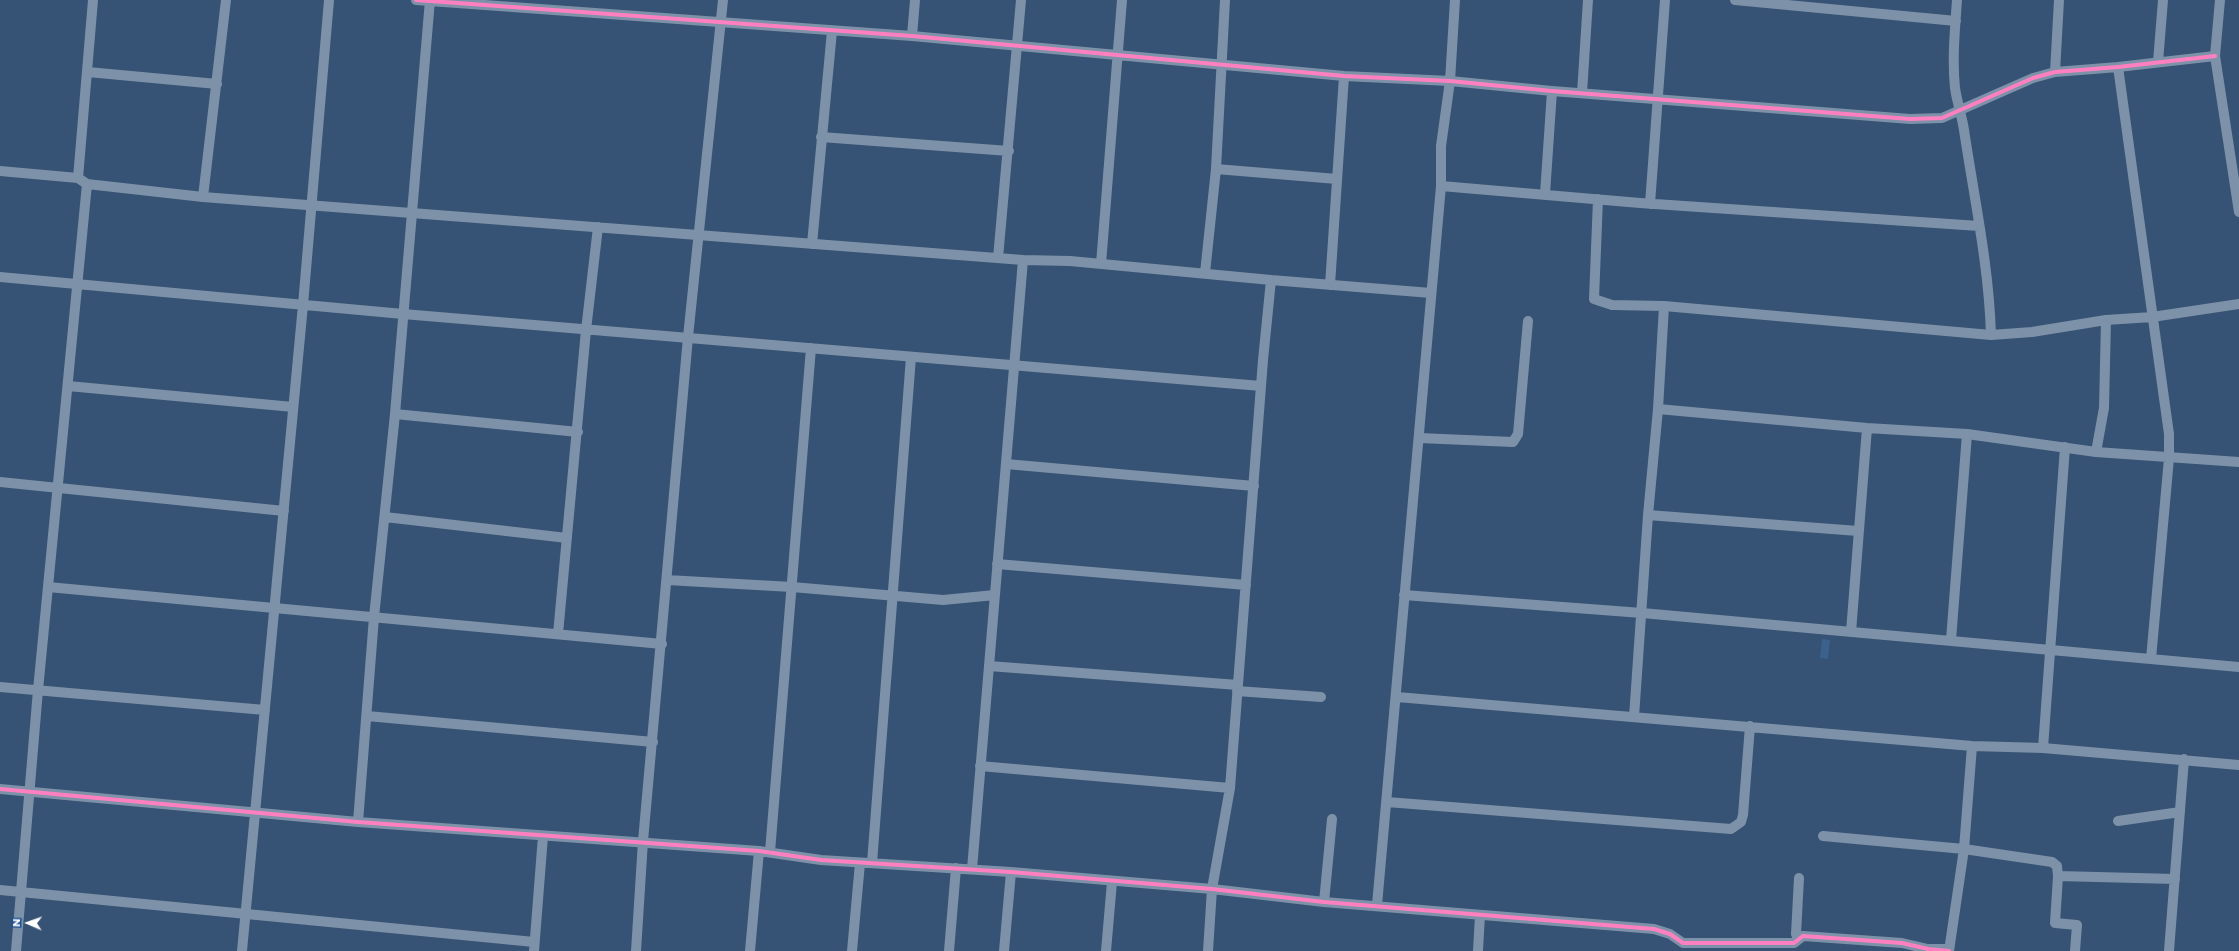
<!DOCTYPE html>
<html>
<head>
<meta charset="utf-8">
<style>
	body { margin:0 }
	#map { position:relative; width:2239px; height:951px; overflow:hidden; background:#365274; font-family:Poppins,sans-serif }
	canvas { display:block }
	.north { position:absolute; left:8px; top:903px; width:40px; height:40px; -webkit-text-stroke:3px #1b4f8f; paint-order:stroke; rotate:272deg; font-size:11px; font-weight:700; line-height:16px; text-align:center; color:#fff }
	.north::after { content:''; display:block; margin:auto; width:14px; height:18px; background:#fff; clip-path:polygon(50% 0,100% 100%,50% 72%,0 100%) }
</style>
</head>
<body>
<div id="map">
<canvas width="2239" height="951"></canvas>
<div class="north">N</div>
</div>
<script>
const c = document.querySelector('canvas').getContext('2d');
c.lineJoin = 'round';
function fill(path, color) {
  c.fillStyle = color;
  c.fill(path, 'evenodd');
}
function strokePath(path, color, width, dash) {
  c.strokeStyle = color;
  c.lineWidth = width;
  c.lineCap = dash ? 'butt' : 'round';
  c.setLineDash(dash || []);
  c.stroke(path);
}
fill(new Path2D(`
	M1822 639 1830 640 1828 659 1820 658Z`), '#3b618d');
strokePath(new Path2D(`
	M416 0 912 36 1344 76 1450 81 1552 91 1910 119 1942 118 2033 78 2055 72 2118 67 2215 56
	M1735 0 1956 21
	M1957 0C1955 29 1952 59 1955 88 1957 102 1962 116 1964 130 1974 197 1989 266 1991 335
	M2220 0 2215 56 2239 212
	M912 36 915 0
	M2158 62 2163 0
	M2118 67 2169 434V458L2151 659
	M88 72 217 84
	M2055 72 2059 0
	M1582 93 1588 0
	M821 137 1009 151
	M1216 169 1337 179
	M0 171 78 178 87 184 203 197 1023 260 1070 261 1271 280 1431 293
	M78 178 93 0
	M1441 186 1640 203 1979 226
	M1545 194 1552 91
	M203 197 226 0
	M1598 199 1594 299 1612 305 1664 306 1991 335 2032 332 2106 320 2152 317 2239 304
	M1650 204 1665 0
	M812 244 832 31
	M998 258 1021 0
	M1101 264 1122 0
	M1205 273 1216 169 1225 0
	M0 277 403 314 1261 386
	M1330 285 1344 76
	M68 386 293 407
	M1658 409 1867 428 1967 434 2096 452 2104 408 2106 320
	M395 414 578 432
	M1419 438 1513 442 1518 434 1528 321
	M2096 452 2239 462
	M1006 464 1254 486
	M0 482 284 511
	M1648 515 1858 531
	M385 517 567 538
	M997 564 1246 585
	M667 580 792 587 943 600 995 595
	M48 587 662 644
	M1404 595 1642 613 2239 667
	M1851 632 1867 428
	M558 634 586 330 598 227
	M1951 640 1967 434
	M989 666 1238 685
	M0 687 265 710
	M1237 691 1321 697
	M1397 697 1972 746 2043 748 2239 765
	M367 716 653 742
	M1634 717 1648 515 1658 409 1664 306
	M2043 748 2065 447
	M980 766 1230 788
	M0 789 358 822 759 851 821 860 1011 872 1212 889 1324 902 1654 929 1670 934 1683 943H1794L1803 936 1902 943 1928 949H1949
	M1387 802 1731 829 1741 822 1743 815 1750 726
	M2118 821 2180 812
	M358 822 374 617 395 414 430 0
	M1823 836 1964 849 2052 862 2057 866 2058 876 2175 879
	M770 852 811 348
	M872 863 911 357
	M972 869 1023 260
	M2058 876 2055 923 2077 925 2075 951
	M0 890 534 942
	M1324 902 1332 819
	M1377 905 1441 186V146L1450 81 1455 0
	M1798 940 1796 934 1799 878
	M16 951 38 690 87 184
	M242 951 303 305 329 0
	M534 951 543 836
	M636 951 643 841 688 337 723 0
	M750 951 759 851
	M852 951 860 863
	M949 951 956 868
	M1004 951 1011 872
	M1106 951 1112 882
	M1208 951 1212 889 1230 788 1263 360 1271 280
	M1478 951 1480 915
	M1949 951 1964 849 1972 746
	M2169 951 2184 759`), '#7d92a8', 10);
strokePath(new Path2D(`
	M416 0 912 36 1344 76 1450 81 1552 91 1910 119 1942 118 2033 78 2055 72 2118 67 2215 56
	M0 789 358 822 759 851 821 860 1011 872 1212 889 1324 902 1654 929 1670 934 1683 943H1794L1803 936 1902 943 1928 949 1949 951`), '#ff80c0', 4);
</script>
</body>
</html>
